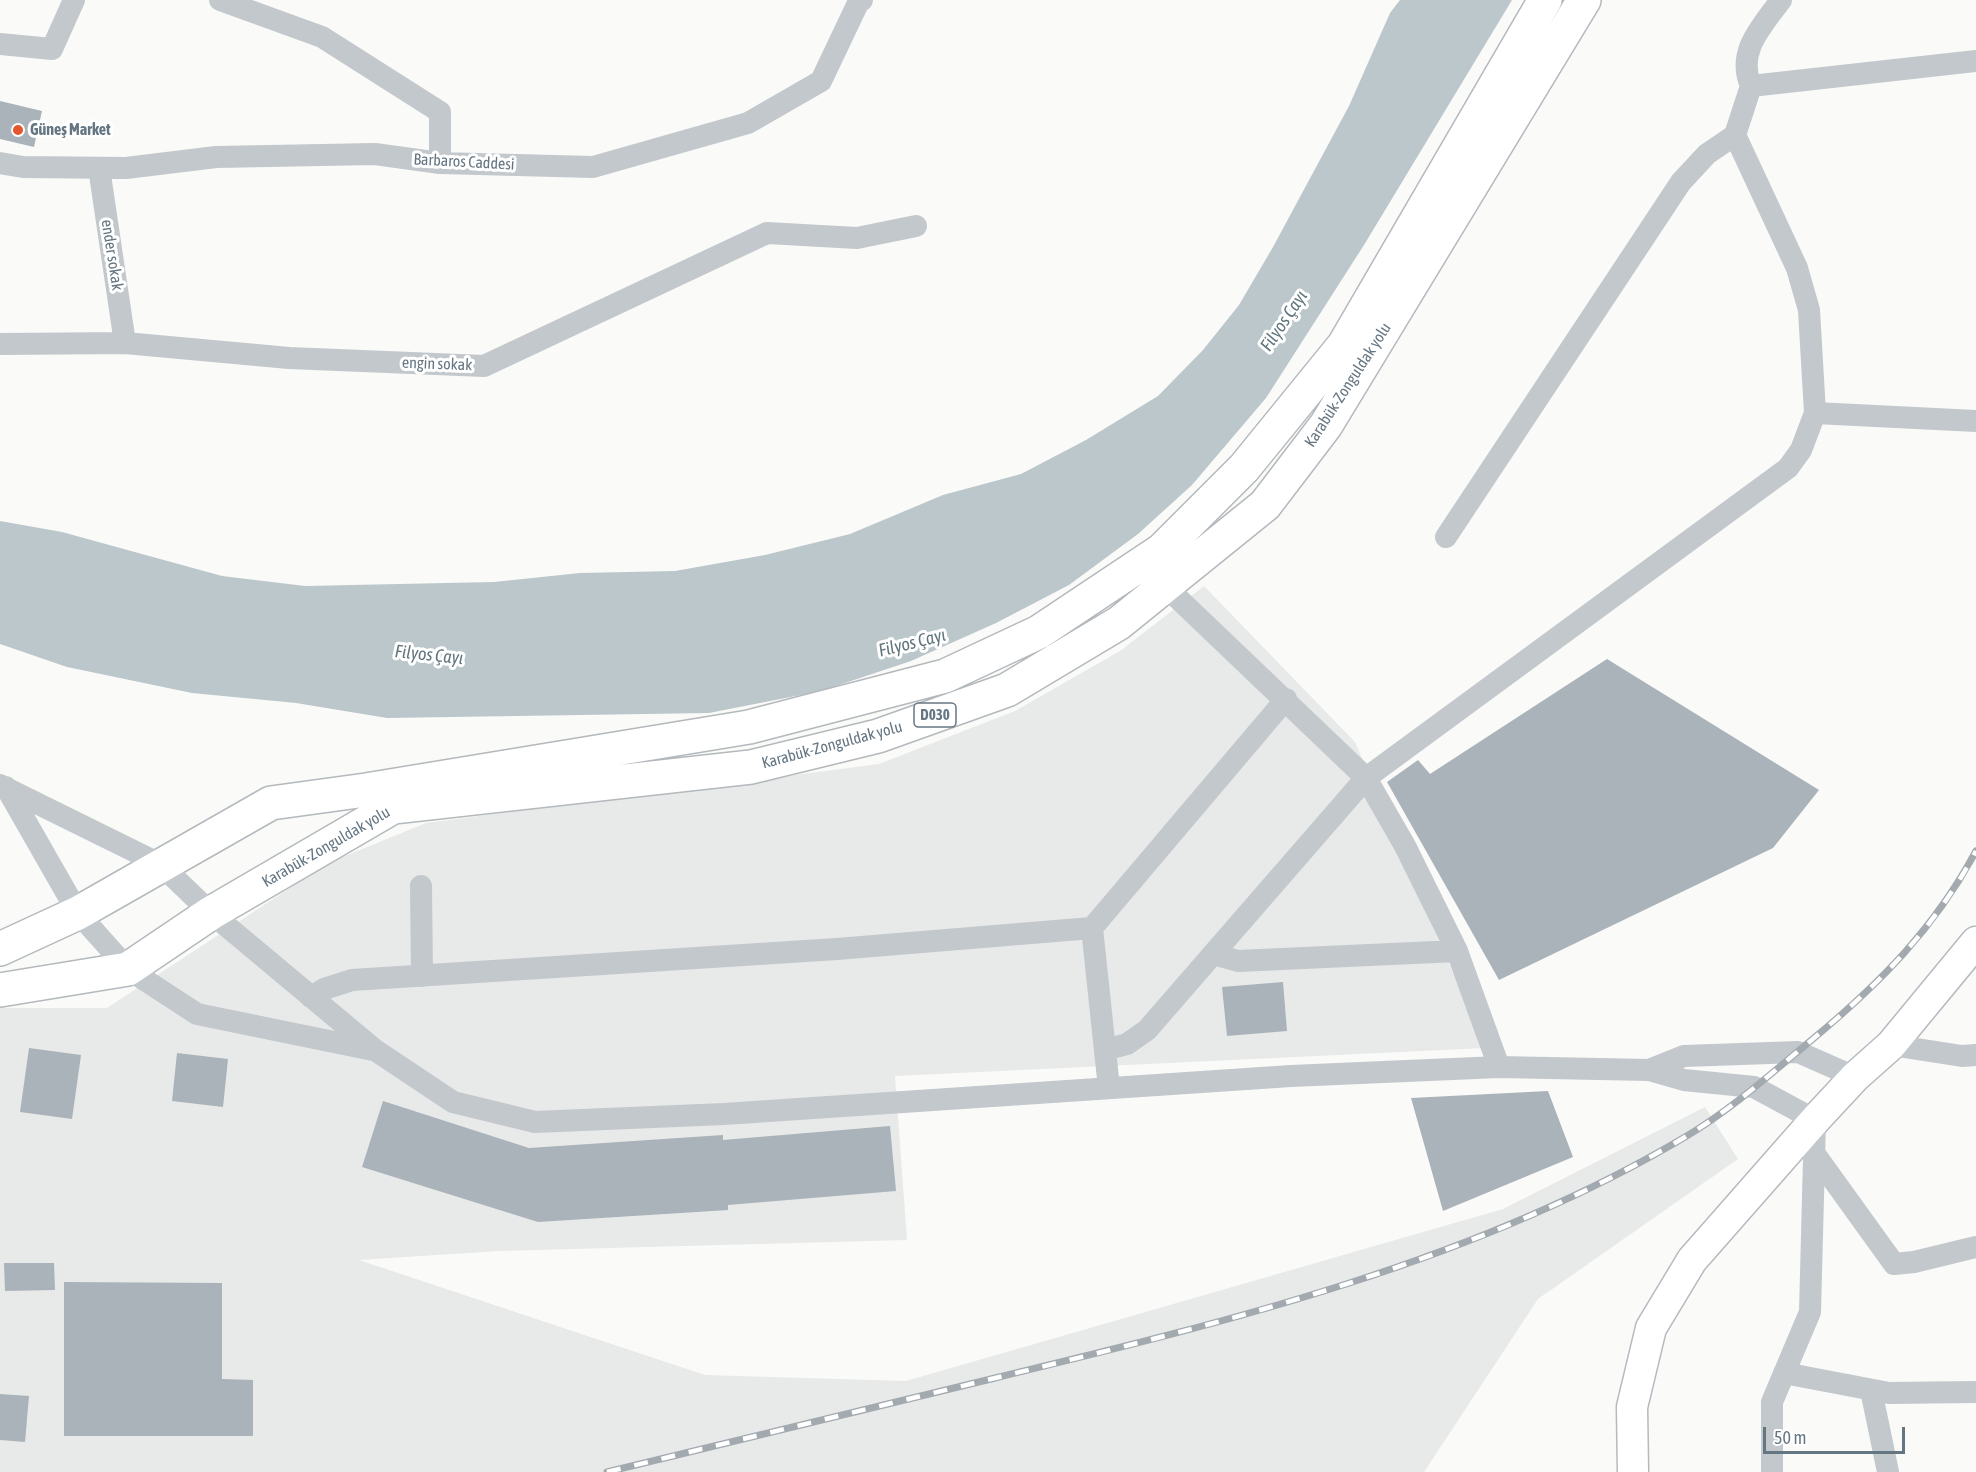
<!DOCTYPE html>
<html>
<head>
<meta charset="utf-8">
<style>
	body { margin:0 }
	#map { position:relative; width:1976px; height:1472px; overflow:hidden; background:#fafaf8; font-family:"Asap Condensed",sans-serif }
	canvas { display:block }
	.scale { position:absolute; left:1763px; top:1427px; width:142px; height:27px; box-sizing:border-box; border:3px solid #657683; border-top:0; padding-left:8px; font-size:18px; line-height:21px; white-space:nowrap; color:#657683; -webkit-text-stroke:4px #fff; paint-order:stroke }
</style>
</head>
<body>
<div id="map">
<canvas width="1976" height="1472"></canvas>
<div class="scale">50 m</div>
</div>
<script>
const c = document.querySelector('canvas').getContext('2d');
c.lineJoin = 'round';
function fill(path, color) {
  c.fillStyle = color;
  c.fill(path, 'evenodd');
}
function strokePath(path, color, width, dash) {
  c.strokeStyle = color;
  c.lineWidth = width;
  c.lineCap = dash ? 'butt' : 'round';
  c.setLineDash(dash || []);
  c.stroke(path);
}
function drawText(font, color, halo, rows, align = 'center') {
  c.font = font + ' "Asap Condensed",sans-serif';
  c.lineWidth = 6;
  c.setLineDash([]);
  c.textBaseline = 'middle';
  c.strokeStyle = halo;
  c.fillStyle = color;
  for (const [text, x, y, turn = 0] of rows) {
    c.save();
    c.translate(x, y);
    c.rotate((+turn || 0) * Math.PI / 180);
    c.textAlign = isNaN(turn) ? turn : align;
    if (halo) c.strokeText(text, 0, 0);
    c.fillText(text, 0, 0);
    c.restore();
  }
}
fill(new Path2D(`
	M1204 586 1355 742 1485 1048 895 1076 907 1240 499 1251 359 1260 705 1375 906 1381 1503 1209 1705 1107 1738 1159 1538 1299 1424 1472H0V1008H107L328 863 426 823 879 764 1015 711 1120 651Z`), '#e8e9e9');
fill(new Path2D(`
	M1400 0H1512L1364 245 1266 398 1192 485 1138 534 1069 585 996 623 911 661 821 691 709 713 387 718 296 703 192 693 67 667 0 644V521L62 532 222 576 305 586 494 582 580 573 675 571 765 555 850 534 943 495 1021 474 1086 440 1158 396 1203 350 1239 305 1273 247 1349 106 1390 13Z`), '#bbc7cb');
fill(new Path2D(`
	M0 101 42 111 34 147 0 139Z
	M1607 659 1819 790 1773 848 1499 980 1387 782 1418 760 1430 774Z
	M1283 982 1287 1031 1227 1036 1222 987Z
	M29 1048 81 1055 72 1119 20 1112Z
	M177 1053 228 1059 223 1107 172 1101Z
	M1548 1091 1573 1157 1443 1211 1411 1098Z
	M383 1101 529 1148 723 1135V1140L890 1126 896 1191 728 1205V1210L538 1222 362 1167Z
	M4 1263H54L55 1290 5 1291Z
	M64 1282 222 1283V1379L253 1380V1436H64Z
	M0 1394 29 1396 25 1442 0 1440Z`), '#aab3b9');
const major = new Path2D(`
	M1633 1472 1632 1407 1651 1328 1692 1260 1815 1120 1855 1077 1891 1045 1976 942`);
const highway = new Path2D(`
	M0 949 78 913 271 803 366 790 749 727 945 676 1039 632 1162 550 1244 468 1344 345 1545 0
	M0 990 128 969 211 913 393 807 751 767 878 736 1007 690 1119 623 1265 505 1326 425 1584 0`);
strokePath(major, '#b5babe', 33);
strokePath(highway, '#b4b9bd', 36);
strokePath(new Path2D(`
	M220 0 322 37 440 112V163
	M0 44 52 49 74 0
	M1751 86C1736 52 1762 26 1781 0
	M0 163 23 167 126 168 216 157 375 154 440 163 593 167 748 123 821 81 859 1 862 0
	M99 168 125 343
	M0 344 125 343 289 358 484 366 767 233 857 238 916 226
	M1815 413 1976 421
	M1446 537 1681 182 1707 154 1735 135
	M0 785 160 864 211 913 375 1050 453 1102 535 1122 724 1114 1291 1076 1499 1067 1649 1070 1684 1080 1754 1087 1815 1120 1810 1312 1772 1402V1472
	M6 787 78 913 128 969 197 1014 373 1050
	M421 886 422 976
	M1213 954 1238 961 1457 951
	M311 997 324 989 352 980 837 949 1092 928
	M1891 1045 1962 1056 1976 1055
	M1105 1050 1127 1044 1147 1030 1366 778 1165 586
	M1499 1067 1457 951 1405 846 1366 778 1788 468 1801 450 1815 413 1809 310 1797 268 1735 135 1751 86 1976 61
	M1649 1070 1684 1056 1798 1052 1855 1077
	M1109 1088 1092 928 1286 699
	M1814 1153 1894 1264 1914 1262 1976 1247
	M1784 1373 1889 1393 1976 1392
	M1871 1390 1888 1472`), '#c3c8cc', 22);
strokePath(major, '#fff', 30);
strokePath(highway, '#fff', 33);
const rail = new Path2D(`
	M607 1472C735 1441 863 1410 991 1379 1227 1322 1475 1262 1685 1137 1732 1109 1773 1072 1814 1038 1880 983 1935 928 1976 851`);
strokePath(rail, '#a2aab0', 7);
strokePath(rail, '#fff', 4.5, [14]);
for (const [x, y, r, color] of [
	[18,130,6,"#e4572e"]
]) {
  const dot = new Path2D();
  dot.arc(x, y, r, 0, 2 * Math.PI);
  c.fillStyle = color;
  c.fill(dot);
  strokePath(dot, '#fff', 2);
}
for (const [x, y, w] of [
	[935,715,42]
]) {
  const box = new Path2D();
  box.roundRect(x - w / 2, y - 12, w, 24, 4.5);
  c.fillStyle = '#fff';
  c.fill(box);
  strokePath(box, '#657683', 1.5);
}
drawText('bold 15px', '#657683', null, [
	["D030",935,715]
]);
drawText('bold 16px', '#657683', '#fff', [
	["Güneş Market",30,130]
], 'left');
drawText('16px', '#657683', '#fff', [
	["Barbaros Caddesi",464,162,3],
	["ender sokak",112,255,81],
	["engin sokak",437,364,2],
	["Karabük-Zonguldak yolu",1348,385,-57],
	["Karabük-Zonguldak yolu",832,745,-15],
	["Karabük-Zonguldak yolu",326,847,-30]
]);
drawText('italic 18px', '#60757c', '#fff', [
	["Filyos Çayı",1284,321,-56],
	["Filyos Çayı",912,643,-14],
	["Filyos Çayı",429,655,6]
]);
</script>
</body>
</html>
